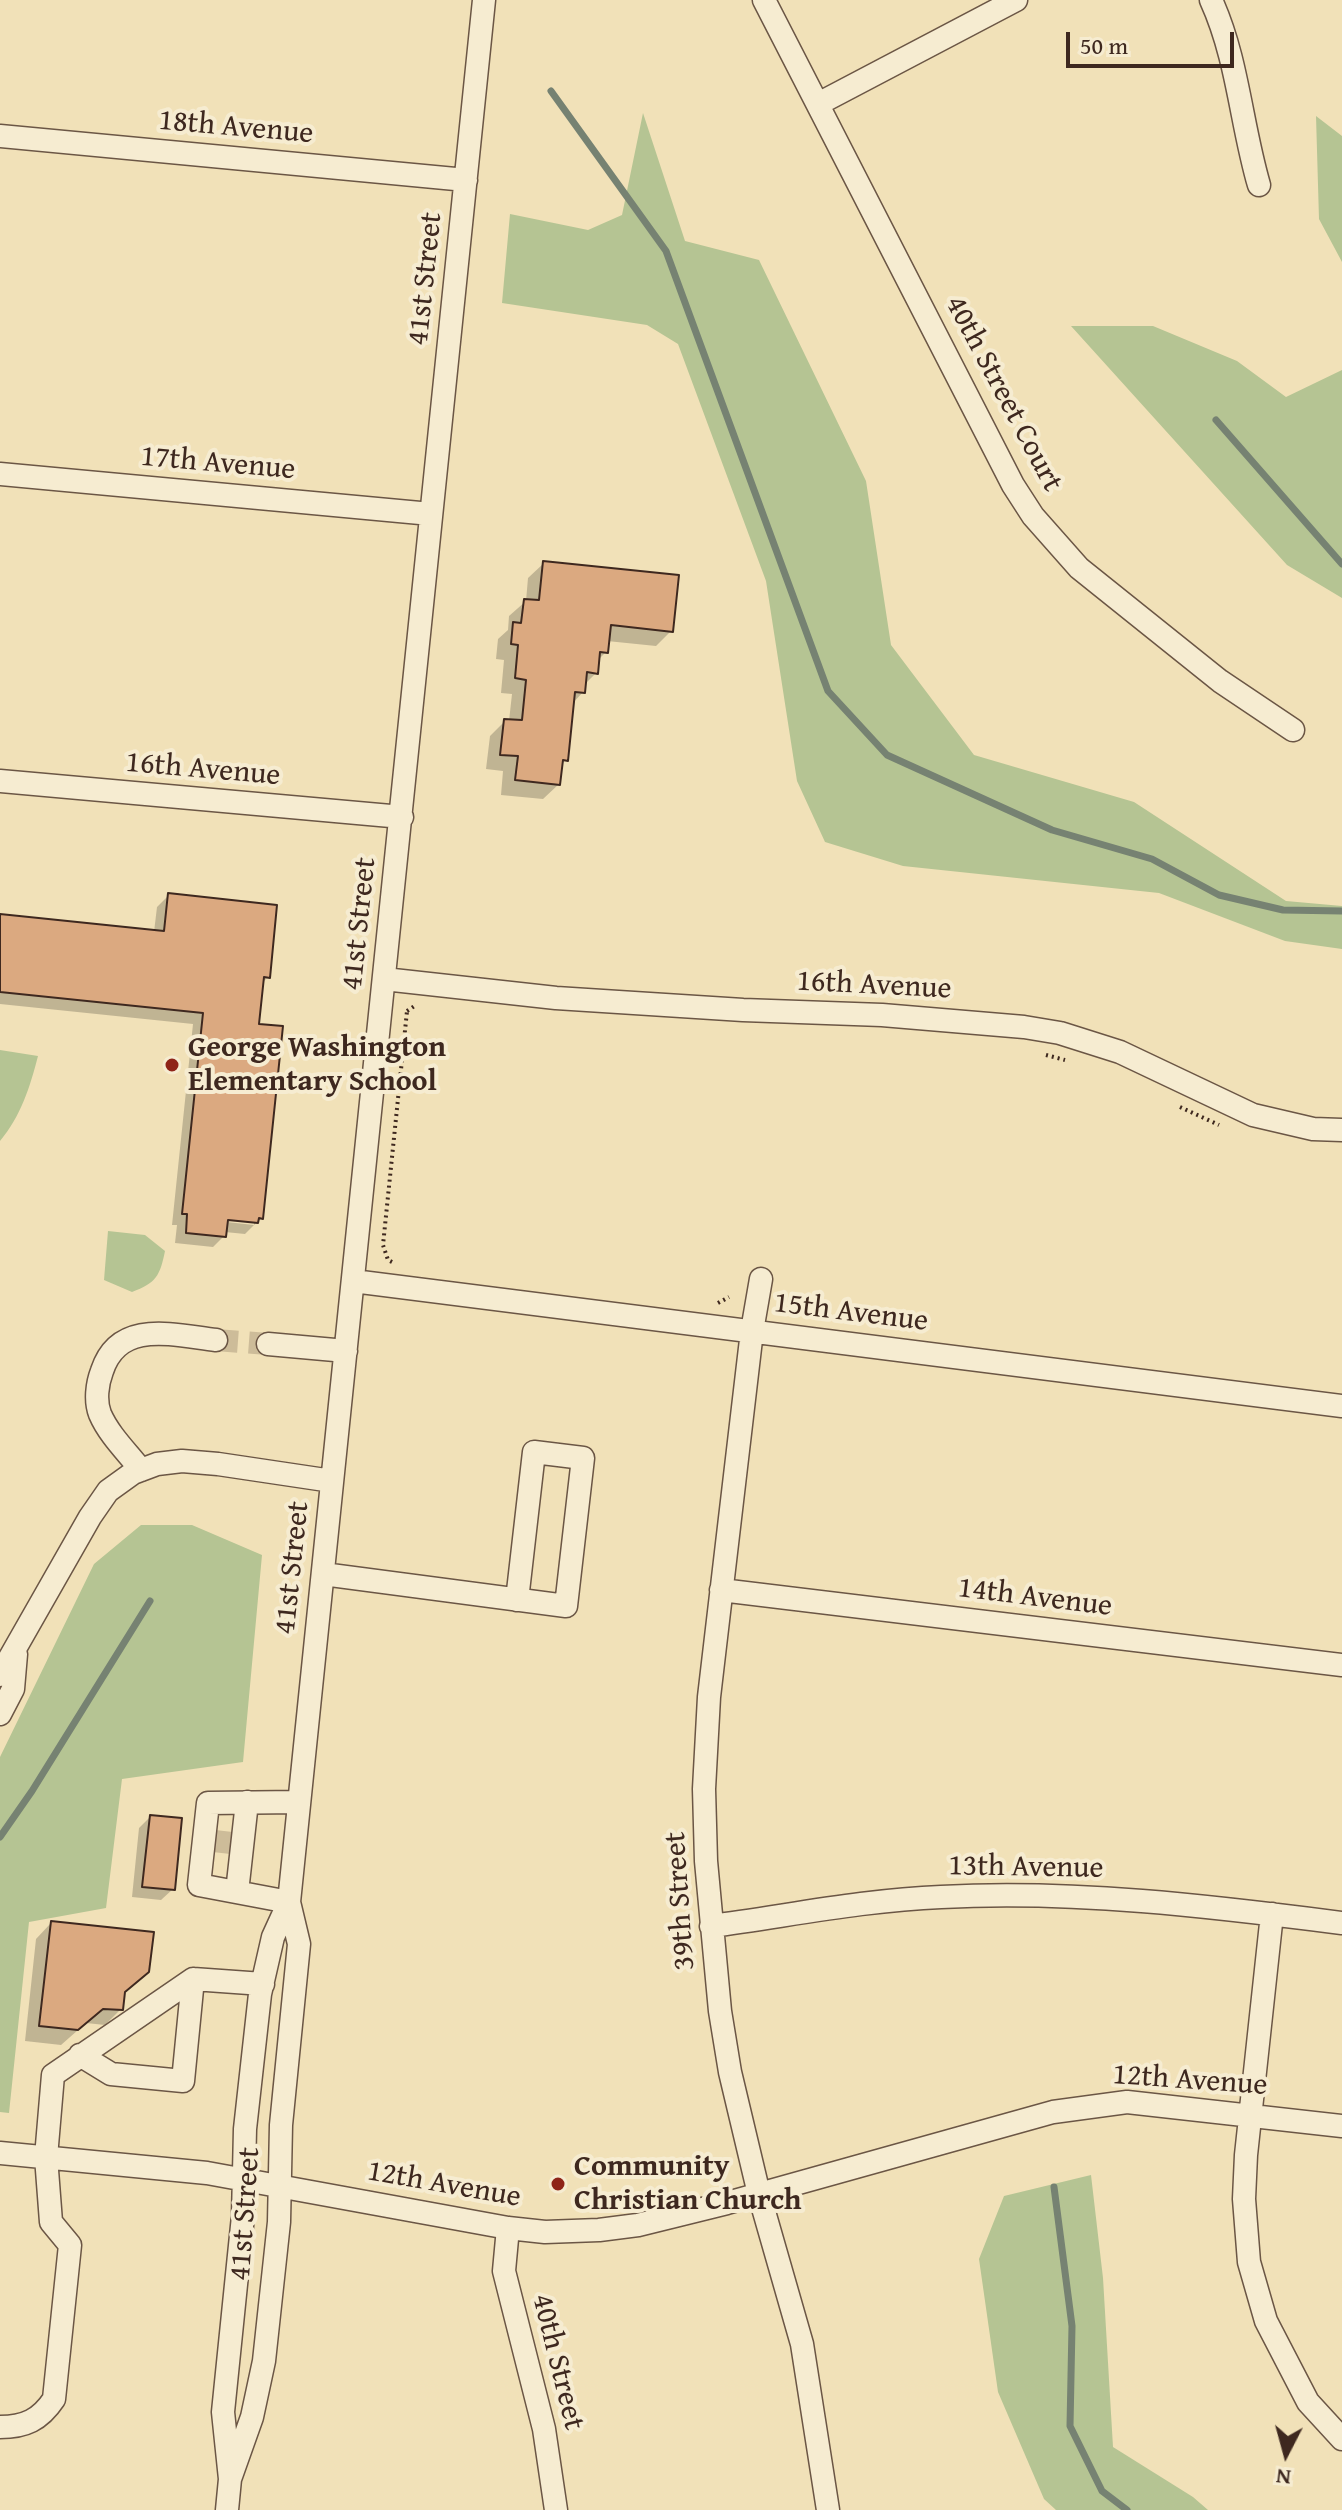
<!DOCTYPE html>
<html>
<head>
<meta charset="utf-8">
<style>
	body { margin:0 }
	#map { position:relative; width:1342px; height:2510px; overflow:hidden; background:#f1e1b8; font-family:"Gentium Book Plus",serif }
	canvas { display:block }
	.north { position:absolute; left:1246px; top:2414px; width:80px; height:80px; -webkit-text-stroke:6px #f6ecd1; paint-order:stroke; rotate:186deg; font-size:22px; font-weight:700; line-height:32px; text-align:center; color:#3e281f }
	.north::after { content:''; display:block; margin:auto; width:28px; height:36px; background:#3e281f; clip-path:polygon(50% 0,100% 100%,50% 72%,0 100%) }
	.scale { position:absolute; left:1066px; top:32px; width:168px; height:36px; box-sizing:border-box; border:4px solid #3e281f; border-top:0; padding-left:10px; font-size:24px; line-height:28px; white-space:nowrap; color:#3e281f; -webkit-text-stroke:6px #f6ecd1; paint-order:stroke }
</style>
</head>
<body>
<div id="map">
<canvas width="1342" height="2510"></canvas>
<div class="north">N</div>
<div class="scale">50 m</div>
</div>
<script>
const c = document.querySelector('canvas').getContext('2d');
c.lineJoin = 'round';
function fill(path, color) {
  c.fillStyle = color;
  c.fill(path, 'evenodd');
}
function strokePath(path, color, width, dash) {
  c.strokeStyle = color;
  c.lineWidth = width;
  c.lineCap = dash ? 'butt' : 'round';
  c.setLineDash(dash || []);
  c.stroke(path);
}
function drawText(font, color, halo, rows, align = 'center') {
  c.font = font + ' "Gentium Book Plus",serif';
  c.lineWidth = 8;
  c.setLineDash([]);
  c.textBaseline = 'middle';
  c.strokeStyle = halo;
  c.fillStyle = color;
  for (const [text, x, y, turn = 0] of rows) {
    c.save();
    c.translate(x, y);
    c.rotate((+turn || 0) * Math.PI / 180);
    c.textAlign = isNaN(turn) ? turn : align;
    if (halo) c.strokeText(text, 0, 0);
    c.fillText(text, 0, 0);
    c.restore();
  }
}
fill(new Path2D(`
	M643 113 685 241 759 260 866 481 891 645 974 755 1134 802 1286 901 1342 906V949L1285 941 1159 893 903 866 825 842 797 781 766 581 678 344 647 325 502 303 510 214 588 230 622 215Z
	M1316 116 1342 136V262L1319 219Z
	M1071 326H1153L1237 361 1286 397 1342 370V598L1287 565Z
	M0 1050 38 1056C30 1087 21 1116 0 1141Z
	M108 1231 145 1235 165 1251C160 1276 156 1283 132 1292L104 1280Z
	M141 1525H192L262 1555 243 1762 122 1779 106 1908 29 1922 9 2113 0 2112V1757L94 1564Z
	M1091 2175 1103 2278 1113 2447 1193 2497 1208 2510H1056L1044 2499 998 2392 979 2259 1004 2196Z`), '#b5c493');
fill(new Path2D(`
	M544 563 671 631 656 646 607 641 606 652 598 660 596 673 584 685 583 692 572 704 566 760 560 765 559 784 543 799 501 795 503 771 486 769 490 736 505 721H509L512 694 501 693 504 660 496 659 498 639 508 630 509 616 526 601 528 578Z
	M169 895 268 977 262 983 257 1026 261 1218 245 1234 225 1232 224 1236 213 1247 175 1243 177 1225H172L193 1024 0 1004V916L154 932 157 907ZM218 1217 254 1221V1225L218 1221Z
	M150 1817 173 1889 161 1900 132 1897 139 1828Z
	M51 1923 116 1997 121 2009 105 2025 86 2023 61 2045 25 2041 36 1939Z`), '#0003');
strokePath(new Path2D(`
	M551 91 666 251 828 691 887 755 1052 830 1152 859 1219 895 1283 910 1342 911
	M1216 420 1342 564
	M0 1837 32 1791 150 1601
	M1054 2187 1072 2326 1070 2426 1102 2491 1127 2510`), '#768272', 7);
const building = new Path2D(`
	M543 561 679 575 673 632 611 625 608 653 600 652 598 674 587 672 585 693 575 692 568 761 563 760 560 785 515 780 518 756 500 755 504 719 522 720 526 680 515 678 518 645 511 644 513 622 521 623 524 599 539 600Z
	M168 893 277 905 270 978 264 977 259 1024 283 1026 263 1219 259 1218 258 1223 228 1220 226 1237 186 1233 187 1214H182L203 1013 0 992V914L164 931Z
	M150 1815 182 1818 175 1890 142 1887Z
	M51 1921 154 1932 149 1972 125 1992 123 2010 103 2009 78 2030 39 2026Z`);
fill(building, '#dba980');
strokePath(building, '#3e281f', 2);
strokePath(new Path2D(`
	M216 1340 268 1344
	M214 1841 240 1844`), '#cdbc99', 22, [22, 11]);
const minor = new Path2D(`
	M764 0 1013 485 1033 516 1079 568 1220 681 1293 730
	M1211 0C1238 59 1241 124 1259 185
	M818 104 1016 0
	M0 136 466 180
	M0 474 431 514
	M0 781 402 817
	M384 979 556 998 743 1010 882 1015 1024 1027 1060 1033 1120 1052 1253 1115 1313 1129 1342 1130
	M761 1279 752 1331 709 1697 704 1789 706 1861 720 2011 730 2072 759 2194 802 2344 828 2510
	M353 1281 1342 1406
	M268 1344 346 1351
	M141 1470C128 1453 109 1435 100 1414 95 1401 97 1384 102 1371 119 1319 173 1335 216 1340
	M323 1574 566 1606 583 1458 534 1452 517 1600
	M721 1590 1342 1665
	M0 1675 90 1517 108 1491 133 1473 157 1464 182 1461 218 1464 332 1481
	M0 1714 13 1689 16 1654
	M237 1892 247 1802
	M289 1902 199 1885 208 1803 299 1802
	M1272 1914 1246 2155 1244 2199 1249 2262 1266 2321 1308 2402 1342 2439
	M711 1926C787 1916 864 1900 941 1897 1075 1890 1209 1906 1342 1923
	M80 2055 111 2074 183 2081 193 1979
	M0 2153 207 2173 508 2228 545 2232 599 2230 638 2225 727 2203 1053 2112 1127 2102 1342 2126
	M508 2228 504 2271 544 2429 556 2510
	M0 2427C25 2427 40 2420 54 2399L70 2245 51 2222 46 2157 53 2075 193 1979 263 1984
	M230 2479 252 2417 264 2361 279 2222 281 2125 299 1944 289 1902 484 0
	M227 2510 230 2479 223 2412 243 2216 245 2129 260 1994 273 1937 289 1902`);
strokePath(minor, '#6b5645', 25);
strokePath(new Path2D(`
	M407 1011 416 1005
	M1046 1055 1065 1060
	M1180 1107 1219 1125
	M392 1262 388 1260 383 1245 407 1011
	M718 1303 729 1297`), '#3e281f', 4, [2, 4]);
strokePath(minor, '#f6ecd1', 22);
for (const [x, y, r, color] of [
	[172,1065,8,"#8f2418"],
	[558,2184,8,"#8f2418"]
]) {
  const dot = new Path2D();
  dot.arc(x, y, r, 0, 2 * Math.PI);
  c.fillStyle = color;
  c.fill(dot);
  strokePath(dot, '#f6ecd1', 3);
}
drawText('30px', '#3e281f', '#f6ecd1', [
	["18th Avenue",236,128,5],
	["41st Street",426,279,-84],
	["40th Street Court",1003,394,62],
	["17th Avenue",218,464,5],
	["16th Avenue",203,770,5],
	["41st Street",360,924,-84],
	["16th Avenue",874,986,3],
	["15th Avenue",851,1313,7],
	["41st Street",293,1568,-84],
	["14th Avenue",1035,1598,7],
	["13th Avenue",1026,1868,1],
	["39th Street",681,1901,-94],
	["12th Avenue",1190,2081,4],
	["12th Avenue",444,2185,10],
	["41st Street",246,2214,-86],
	["40th Street",557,2362,76]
]);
drawText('bold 30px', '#3e281f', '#f6ecd1', [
	["George Washington",188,1048],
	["Elementary School",188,1082],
	["Community",574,2167],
	["Christian Church",574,2201]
], 'left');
</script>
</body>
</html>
